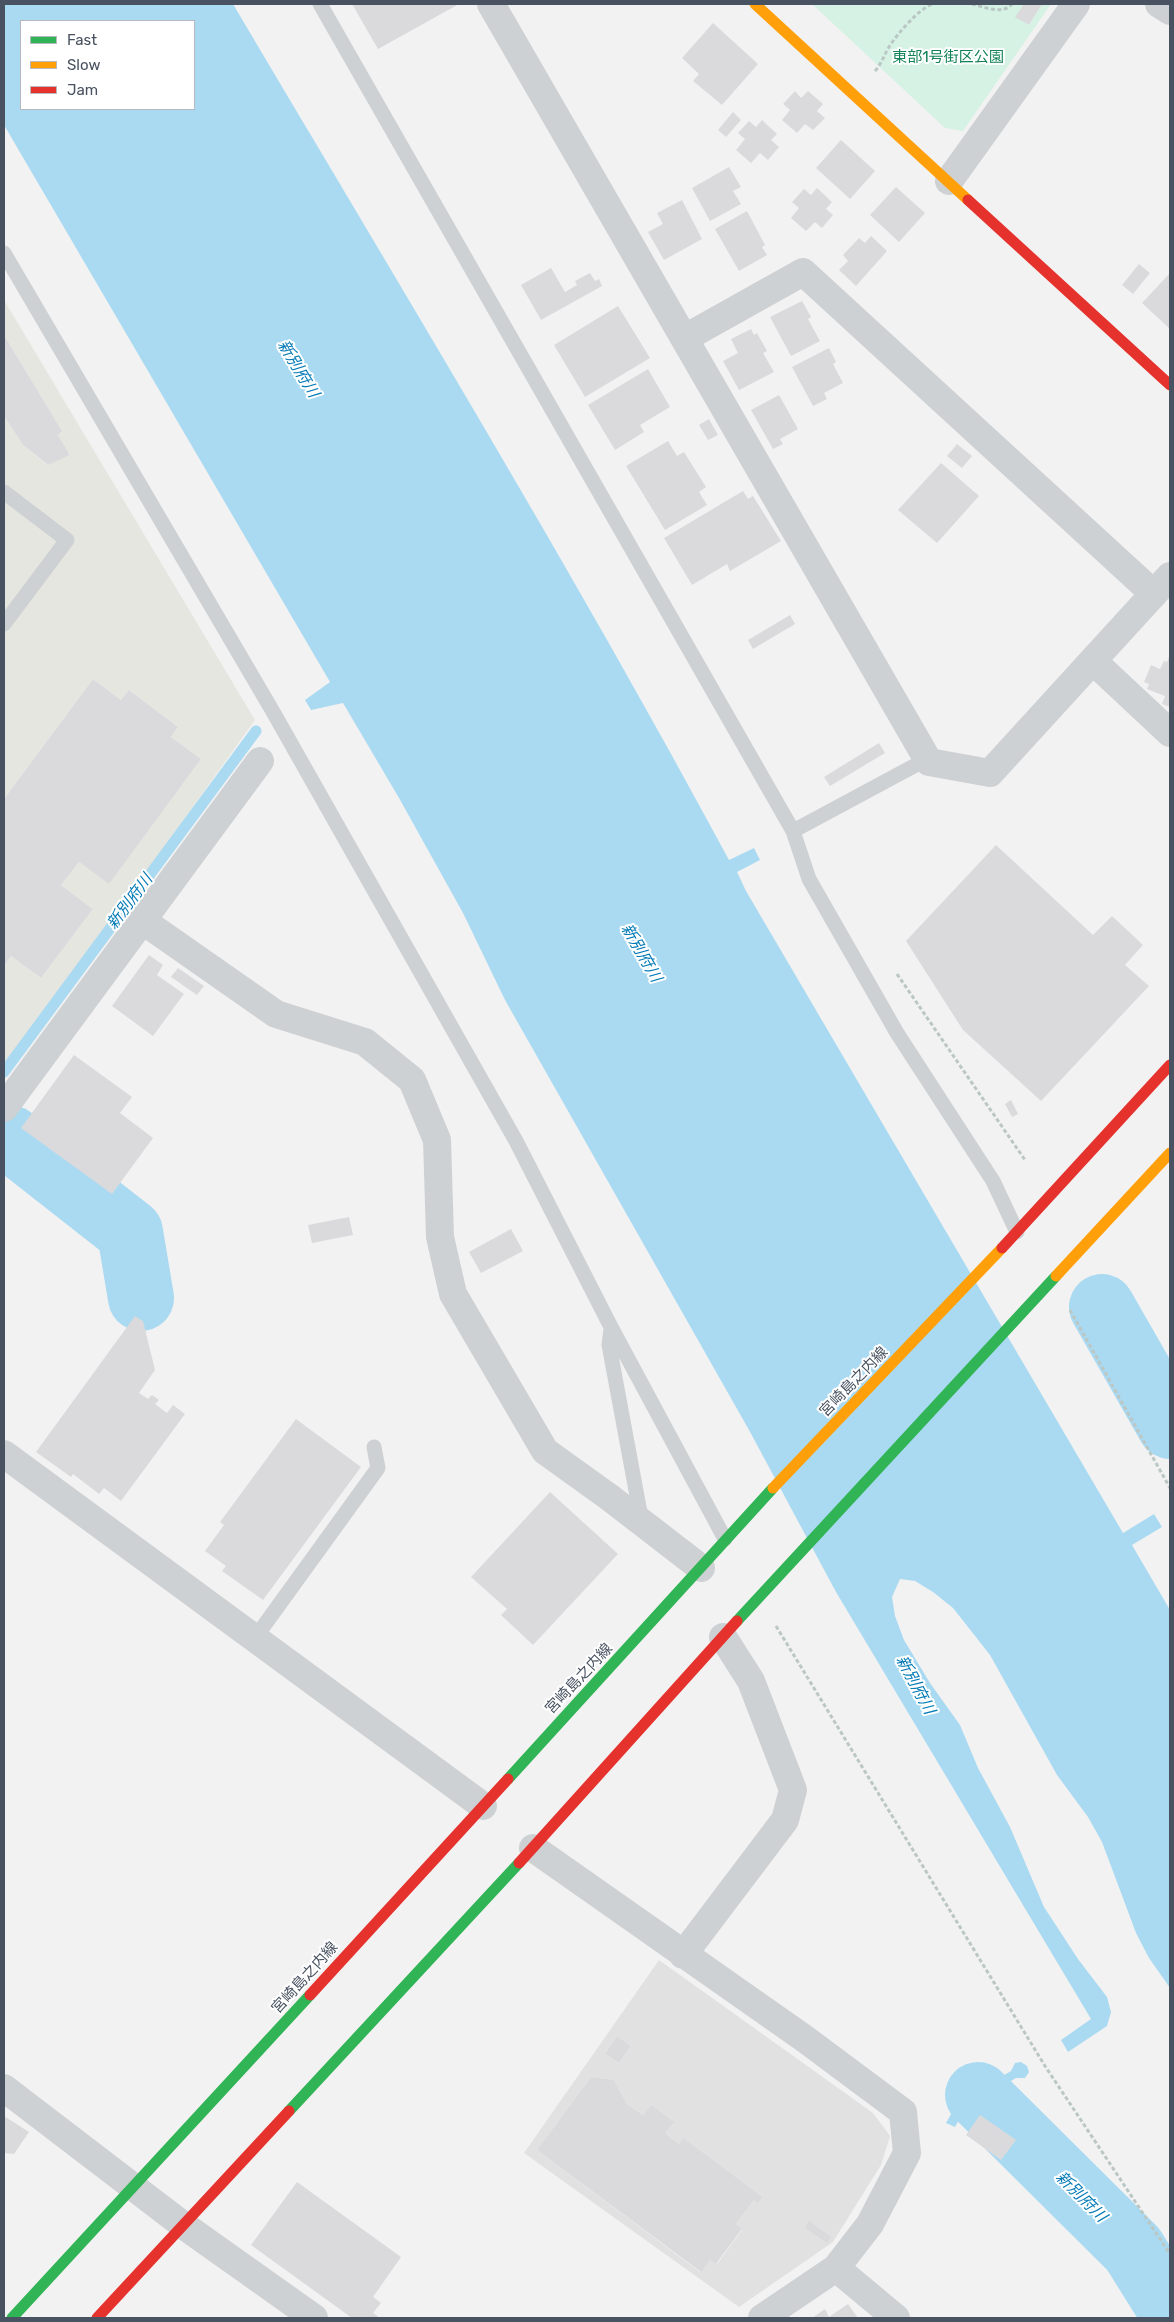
<!DOCTYPE html>
<html>
<head>
<meta charset="utf-8">
<style>
	body { margin:0 }
	#map { position:relative; width:1174px; height:2322px; overflow:hidden; background:#f3f2f2; font-family:Rubik,sans-serif }
	canvas { display:block }
	.frame { position:absolute; inset:0; border:5px solid #485260; pointer-events:none }
	.legend { position:absolute; left:20px; top:20px; width:175px; height:90px; box-sizing:border-box; background:#fff; border:1px solid #b6babf; margin:0; padding:6px 9px; list-style:none; font-size:15px; color:#485260 }
	.legend li { display:flex; align-items:center; gap:10px; height:25px }
	.legend b { width:25px; border:1px solid #b6babf }
</style>
</head>
<body>
<div id="map">
<canvas width="1174" height="2322"></canvas>
<div class="frame"></div>
<ul class="legend">
<li><b style="height:6px;background:#30b455"></b>Fast</li>
<li><b style="height:6px;background:#ff9f0a"></b>Slow</li>
<li><b style="height:6px;background:#e5322d"></b>Jam</li>
</ul>
</div>
<script>
const c = document.querySelector('canvas').getContext('2d');
c.lineJoin = 'round';
function fill(path, color) {
  c.fillStyle = color;
  c.fill(path, 'evenodd');
}
function strokePath(path, color, width, dash) {
  c.strokeStyle = color;
  c.lineWidth = width;
  c.lineCap = dash ? 'butt' : 'round';
  c.setLineDash(dash || []);
  c.stroke(path);
}
function drawText(font, color, halo, rows, align = 'center') {
  c.font = font + ' Rubik,"Noto Sans JP",sans-serif';
  c.lineWidth = 4;
  c.setLineDash([]);
  c.textBaseline = 'middle';
  c.strokeStyle = halo;
  c.fillStyle = color;
  for (const [text, x, y, turn = 0] of rows) {
    c.save();
    c.translate(x, y);
    c.rotate((+turn || 0) * Math.PI / 180);
    c.textAlign = isNaN(turn) ? turn : align;
    if (halo) c.strokeText(text, 0, 0);
    c.fillText(text, 0, 0);
    c.restore();
  }
}
fill(new Path2D(`
	M4 300 255 720 4 1071V966L11 956 41 978 93 909 61 885 79 862 109 883 201 759 171 737 178 727 129 690 121 700 93 679 4 799V416L23 445 47 465 70 455 58 435 62 431 4 335Z`), '#e6e6e1');
fill(new Path2D(`
	M659 1960 873 2113 890 2136 881 2165 833 2242 739 2307 524 2153ZM617 2036 631 2046 619 2063 605 2054ZM591 2077 614 2080 627 2104 643 2115 651 2105 673 2122 665 2133 679 2144 683 2139 754 2200 736 2224 742 2230 717 2264 710 2260 700 2272 537 2150Z`), '#e1e1e2');
fill(new Path2D(`
	M812 4H1024L1016 17 1029 25 1042 4H1051L963 131 945 128Z`), '#d6f2e4');
fill(new Path2D(`
	M4 4H233C401 288 573 570 729 860L754 848 760 860 737 872 746 891 1123 1533 1154 1514 1162 1527 1132 1545 1170 1610V1988L1149 1958 1136 1933 1102 1842 1088 1817 1057 1775 990 1655 953 1608 933 1592 915 1581 900 1579 892 1597 895 1616 904 1640 930 1683 960 1725 978 1768 1010 1827 1044 1907 1078 1959 1107 1997 1111 2012 1107 2026 1068 2052 1061 2040 1091 2019 836 1592 749 1430 505 1000 463 913 399 798 343 703 311 710 305 700 330 682 4 125ZM21 21H194V109H21Z
	M1021 2062 1027 2066 1029 2072 1025 2078H1016L965 2109 955 2127 946 2123 958 2102 1011 2071 1015 2063Z`), '#aadaf1');
strokePath(new Path2D(`
	M4 1072 256 731`), '#aadaf1', 11);
strokePath(new Path2D(`
	M10 1138 130 1232 141 1298
	M1102 1307 1170 1426
	M978 2095 1133 2249 1170 2308`), '#aadaf1', 66);
fill(new Path2D(`
	M352 4H459L378 49Z
	M1024 4H1042L1029 25 1015 17Z
	M713 23 758 64 722 105 693 81 699 74 682 58Z
	M795 91 801 98 808 91 823 104 817 111 825 118 813 130 805 124 797 133 782 120 790 110 783 104Z
	M733 112 741 120 726 137 718 130Z
	M762 120 777 134 771 140 779 147 768 160 760 153 751 163 736 150 745 139 738 133 749 121 756 127Z
	M841 140 875 171 850 199 816 168Z
	M729 167 741 187 733 191 741 204 710 221 692 188Z
	M896 187 925 213 899 242 870 215Z
	M817 188 832 202 826 209 833 215 822 228 815 222 806 231 791 218 799 208 792 202 804 189 811 195Z
	M682 200 702 239 664 260 648 232 663 224 657 213Z
	M747 211 765 245 762 247 767 255 739 271 715 229Z
	M871 236 887 251 856 286 839 270 848 261 843 255 859 238 865 243Z
	M1139 264 1150 273 1133 294 1122 285Z
	M551 268 565 292 577 285 575 281 590 273 595 281 599 279 602 286 541 320 521 285Z
	M1170 273V329L1142 303Z
	M802 301 811 317 808 319 820 341 791 356 770 317Z
	M618 306 650 358 585 397 554 345Z
	M751 329 754 335 757 333 767 351 763 353 774 372 739 390 723 361 738 353 731 339Z
	M4 335 62 431 58 435 70 455 48 465 23 445 4 416Z
	M829 348 836 362 833 364 843 383 824 393 827 399 813 406 792 367Z
	M648 369 670 407 640 425 644 432 615 450 588 405Z
	M779 395 798 429 780 439 783 444 773 449 751 410Z
	M709 419 718 435 708 440 699 425Z
	M668 441 677 456 684 452 706 487 699 492 707 505 665 530 626 466Z
	M957 444 972 456 962 468 947 456Z
	M941 463 979 496 937 543 898 510Z
	M743 491 748 499 753 496 781 541 730 571 727 564 692 585 664 538Z
	M790 615 795 624 753 649 748 640Z
	M1170 654V707L1162 704 1165 696 1147 689 1149 684 1144 682 1151 665 1160 669 1164 661 1167 662Z
	M93 679 121 700 129 690 178 727 171 737 201 759 109 884 79 862 61 885 93 909 41 978 11 956 4 966V799Z
	M879 743 885 753 830 786 824 777Z
	M996 845 1093 935 1112 916 1143 945 1125 965 1149 986 1041 1101 963 1030 906 941Z
	M149 955 163 965 157 975 184 994 153 1036 112 1006Z
	M178 968 204 986 197 995 171 977Z
	M74 1055 132 1097 120 1113 153 1138 112 1194 21 1128Z
	M1011 1100 1018 1114 1012 1117 1005 1104Z
	M349 1217 353 1235 312 1243 308 1225Z
	M511 1229 523 1251 481 1273 469 1252Z
	M135 1316 143 1321 155 1370 139 1393 148 1399 152 1395 159 1400 155 1404 167 1413 173 1405 185 1414 121 1501 104 1488 99 1494 73 1474 71 1477 36 1452Z
	M296 1419 361 1467 263 1600 222 1571 226 1566 205 1551 224 1525 220 1522Z
	M550 1492 618 1554 533 1645 501 1615 507 1609 471 1577Z
	M617 2036 631 2046 619 2063 605 2054Z
	M591 2077 614 2080 627 2104 643 2115 651 2105 674 2122 665 2133 679 2144 683 2138 762 2197 758 2203 754 2200 736 2224 742 2229 716 2264 710 2260 701 2272 537 2150Z
	M980 2115 1016 2140 1001 2160 966 2135Z
	M4 2116 29 2132 14 2154 4 2153Z
	M297 2182 401 2257 373 2297 381 2303 373 2313 380 2318H352L251 2245Z
	M809 2221 831 2237 827 2243 805 2228Z
	M848 2304 858 2318H812L825 2309 829 2317Z`), '#dadadd');
strokePath(new Path2D(`
	M972 4C984 7 1003 15 1012 4
	M875 71C882 63 884 55 889 47 897 34 919 9 932 4
	M897 974 1025 1160
	M1070 1310 1170 1488
	M776 1626 1045 2066 1170 2254`), '#bbc7c5', 3, [4, 2.5]);
strokePath(new Path2D(`
	M320 4 793 831 809 879 897 1033 993 1181 1017 1232
	M4 253 272 710 516 1141 611 1327 725 1539
	M4 492 67 540 4 624
	M793 831 927 759
	M611 1329 609 1345 642 1523
	M255 1638 378 1468 374 1447`), '#ced1d3', 15);
strokePath(new Path2D(`
	M491 4 929 762 990 773 1170 576
	M1159 4 1170 11
	M949 181 1076 4
	M685 338 803 272 1154 594
	M1093 661 1170 733
	M143 921 276 1014 365 1042 412 1080 437 1140 440 1237 453 1294 545 1451 609 1497 701 1568
	M4 1108 260 761
	M4 1454 483 1806
	M533 1848 805 2039 903 2112 907 2153 870 2224 836 2268 762 2318
	M683 1955 785 1820 793 1790 751 1681 723 1637
	M4 2088 183 2225 314 2318
	M836 2268 896 2318`), '#ced1d3', 28);
strokePath(new Path2D(`
	M737 1621 1056 1276
	M508 1779 773 1488
	M289 2111 519 1863
	M12 2318 310 1995`), '#30b455', 11);
strokePath(new Path2D(`
	M755 4 968 200
	M1056 1276 1170 1153
	M773 1488 1002 1248`), '#ff9f0a', 11);
strokePath(new Path2D(`
	M968 200 1170 385
	M1002 1248 1170 1065
	M519 1863 737 1621
	M310 1995 508 1779
	M97 2318 289 2111`), '#e5322d', 11);
drawText('15px', '#138258', '#fff', [
	["東部1号街区公園",948,58]
]);
drawText('15px', '#485260', '#fff', [
	["宮崎島之内線",854,1382,-46],
	["宮崎島之内線",579,1679,-47],
	["宮崎島之内線",305,1978,-48]
]);
drawText('italic 16px', '#057bb6', '#fff', [
	["新別府川",298,369,59],
	["新別府川",130,902,-53],
	["新別府川",641,953,60],
	["新別府川",915,1685,62],
	["新別府川",1081,2197,45]
]);
</script>
</body>
</html>
